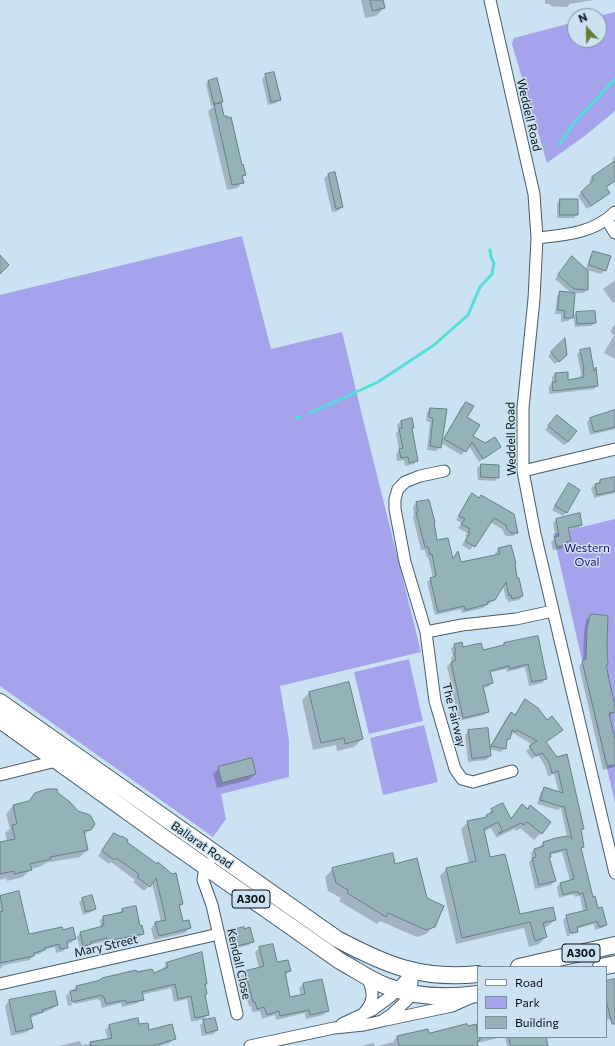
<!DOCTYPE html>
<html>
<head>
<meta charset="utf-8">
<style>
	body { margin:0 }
	#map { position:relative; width:615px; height:1046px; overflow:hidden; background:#cbe2f2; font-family:Commissioner,sans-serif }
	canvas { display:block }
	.legend { position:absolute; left:477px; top:966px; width:130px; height:72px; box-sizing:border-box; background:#cbe2f2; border:1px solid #7d8e9a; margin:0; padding:5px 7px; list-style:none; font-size:12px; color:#091016 }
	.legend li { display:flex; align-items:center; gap:8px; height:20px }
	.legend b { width:20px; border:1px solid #7d8e9a }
	.north { position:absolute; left:567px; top:8px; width:40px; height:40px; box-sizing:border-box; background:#cbe2f2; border:1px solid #7d8e9a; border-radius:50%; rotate:338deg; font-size:11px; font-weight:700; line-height:16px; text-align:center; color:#091016 }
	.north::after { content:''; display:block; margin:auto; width:14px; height:18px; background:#677d2e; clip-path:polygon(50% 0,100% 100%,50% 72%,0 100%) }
</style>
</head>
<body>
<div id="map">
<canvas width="615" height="1046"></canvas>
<ul class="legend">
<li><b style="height:5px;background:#fff"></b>Road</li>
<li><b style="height:11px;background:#a6a3ed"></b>Park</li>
<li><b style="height:11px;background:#96b2b9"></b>Building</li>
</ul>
<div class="north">N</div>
</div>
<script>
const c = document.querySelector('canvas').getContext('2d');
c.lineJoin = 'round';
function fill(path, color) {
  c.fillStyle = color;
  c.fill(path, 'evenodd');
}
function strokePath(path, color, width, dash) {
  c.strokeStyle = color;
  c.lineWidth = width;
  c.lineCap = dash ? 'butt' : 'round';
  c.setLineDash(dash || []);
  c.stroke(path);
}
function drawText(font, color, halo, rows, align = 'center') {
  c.font = font + ' Commissioner,sans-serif';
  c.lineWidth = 3;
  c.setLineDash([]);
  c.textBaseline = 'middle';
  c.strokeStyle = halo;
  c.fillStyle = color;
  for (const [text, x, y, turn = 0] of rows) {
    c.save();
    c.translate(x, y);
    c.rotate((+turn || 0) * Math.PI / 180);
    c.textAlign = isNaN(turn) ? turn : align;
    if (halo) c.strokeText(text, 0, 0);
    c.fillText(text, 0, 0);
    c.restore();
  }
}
fill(new Path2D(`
	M615 12V111L586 135 547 163 512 44 514 38 575 22V40H599V16Z
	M242 236 271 349 342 332 361 411 421 652 280 686 289 740V777L221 794 226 819 213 837 0 686V295Z
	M615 519V803L553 534Z
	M409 659 423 721 369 734 354 672Z
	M424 725 438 782 383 795 370 738Z`), '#a6a3ed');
fill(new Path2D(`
	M361 0H382L384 8 376 16 365 18Z
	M545 0H594L570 4 567 7 550 6V4H545Z
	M266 75 280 99 276 103 268 105 262 79Z
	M209 81 222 101 220 103 223 117 244 175 241 178 243 182 237 188 227 190 208 111 214 106H211L206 84Z
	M615 156V162L612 159Z
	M615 162V181L605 188 609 193 587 209 578 196 591 184 589 181 592 177Z
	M334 173 342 207 338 211 332 212 324 178 328 175Z
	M560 200 577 214 574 218H557V204Z
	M594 252 605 270 601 274 587 270V289L584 293H574L572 317 568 321 561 322V314H555L557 296 560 292 571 293 555 279 569 261 586 269 590 256Z
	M615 280V301L613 303 603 289Z
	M576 313 595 323 591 326 575 327 573 316Z
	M615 323V359L604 353 614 335 610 332Z
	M565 340 566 355 555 364 548 356Z
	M581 351 593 371 595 369 597 386 594 389 549 394V386L552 383V377L555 374 568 381 580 379 581 373 577 354Z
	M466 403V418L472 436 485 444 500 447 479 462 469 446 461 455 441 443 462 406Z
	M430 409 446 410 440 447 436 451 427 450 430 422 426 421 427 413Z
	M615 413V429L590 435 587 422 591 418Z
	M557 416 568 442 564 445 545 430Z
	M411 419 413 428 411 429 417 460 414 464 405 466 404 460 397 461 396 454 399 450 396 433 398 431 397 425 401 421Z
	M481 465 498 466V477L495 481 478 480 477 468Z
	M615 478V493L594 498 591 488 595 485 600 481Z
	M569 484 567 512 563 516 552 510Z
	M472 494 479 498 517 533 513 536H507L505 535 502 529 490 522 470 550 462 545 467 537 465 536 467 533 458 528 462 523 456 520 468 498Z
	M416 503 433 523 436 542 452 560 455 556 460 563 496 556 495 553 499 549 516 578 522 596 519 600 508 602 507 598 506 599 503 586 494 600 483 608 462 613 461 609 435 615 427 582 433 578 428 557 427 558 425 550H421L413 517 414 515 413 507Z
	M557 519 581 525 578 528 568 530 570 540 561 549 553 550 551 542 556 538 553 523Z
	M590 616 606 646 607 664 605 666 615 711 609 716 615 743V767L603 770 579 666 583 662 584 633 586 620Z
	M537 637 546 679 542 683 529 686 525 667 507 672 506 669 489 673 492 683 488 687 483 688 488 711 484 715 459 721 447 666 452 662 451 658 453 656 451 648 455 645 463 648 483 651 502 646 504 644Z
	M310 692 362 739 354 747 337 751 336 745 313 750 302 700Z
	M525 700 547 721 561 730 545 743 556 758 582 828 580 831 583 847 580 850 593 898 606 925 602 928 595 930 594 924 576 929 577 931 572 935 568 917H566L570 936H567L563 920 567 916 583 912 580 896 575 897V895H569L559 898 557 887 560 884 570 881 562 852 549 855 548 858 555 881 551 885 535 889 529 862 532 859 531 853 534 850 540 848V846L543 843 567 837 561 808 558 810 537 804 541 792 545 788 559 793 554 774 548 776 545 766 538 755 532 759 526 751 533 745 513 733 512 735 510 734 509 739 506 742 505 748 501 752 489 749 490 756 486 760 468 762 465 735 468 731 489 748 507 717 511 714 514 716Z
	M219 768 255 774 249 780 217 788 213 774Z
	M57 794 90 829 84 836 87 850 80 857 45 863 42 866 31 869 23 877 7 881 6 878 0 880V849L7 842 5 833 10 829 6 814 13 806 27 803 34 796Z
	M522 806 527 810 530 807 541 833 534 840 520 828 517 831 514 829 494 839 496 837 491 828 483 832 490 859 519 915 555 920 548 926 543 928 546 937 539 944 529 947 524 928 456 944 440 876 446 869 469 863 461 829 468 822 484 818 492 810 510 819Z
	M114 834 125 843 182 904 179 907 182 923 189 928 185 933 154 940 151 928 155 923 161 922 152 883 144 891 133 882 135 880 111 862 109 864 98 856Z
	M395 865 434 926 426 934 417 937 380 921 377 924 339 901 341 898 328 891 325 877 333 869Z
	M18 892 29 936 62 931 75 939 71 943 66 944 67 947 63 951 56 953 55 947 44 950 40 954 33 955 30 960 4 965 0 969V897Z
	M83 899 95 909 91 912 83 915 79 902Z
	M122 910 140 927 143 934 139 937 104 944 103 942 89 945 86 948 80 949 77 937 80 933 101 927 100 920 103 917 118 914Z
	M233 931 253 941 249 945 233 949 229 934Z
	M260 948 277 963 290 971 286 975 290 998 301 996 299 988 303 984 328 1010 323 1015 306 1019 305 1013 276 1020 275 1015 262 1019 260 1011 252 1012 251 1006H249L241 976 245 972 259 968 255 952Z
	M167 963 204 985 206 994 204 996 208 1015 204 1019 191 1022 187 999 174 1002 171 988 141 995 142 999 138 1003 122 1007 121 1003 102 1008 100 1000 99 1001 98 999 74 1004 71 994H69L72 1005 68 1006 66 996 76 987 136 973 153 975 164 970 163 968Z
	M615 980V1019V1018L607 1020 606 982Z
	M9 1001 57 1005 52 1009 30 1018 32 1027 27 1032 11 1036 5 1006Z
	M204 1021 217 1030 213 1034 202 1036 200 1025Z
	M478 1024V1037H502L478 1043V1046H377L394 1042 393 1041 397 1037 410 1034H428Z
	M138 1025 149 1031 174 1039 170 1043 160 1046H59L79 1041H80L82 1045 108 1040 105 1030 109 1026Z
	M505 1037H556L546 1039 539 1046H507Z
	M374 1043 375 1046H360Z`), '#0003');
strokePath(new Path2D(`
	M559 145 572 125 615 79
	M310 413 378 382 434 345 468 315 480 287 492 274 494 263 491 257 490 250
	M296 418 300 417`), '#53ddd9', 3);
const building = new Path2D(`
	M370 0H383L385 8 373 11Z
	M274 72 281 100 271 102 265 74Z
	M217 78 223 102 214 104 208 81Z
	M221 103 224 116H227L228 118 231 117 242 165 243 164 246 175 242 176 244 183 232 185 214 105Z
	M615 161V181L606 187 610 193 591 206 581 192 594 180 592 177Z
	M335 172 343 207 336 209 328 174Z
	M560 199H578V215H560Z
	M593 251 611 256 606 271 589 265Z
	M0 255 9 265 0 274Z
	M572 256 588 271V290L574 289 558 275Z
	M560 291 575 293 573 318H564L565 311 558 310Z
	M595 311 596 323 577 324 576 312Z
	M565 338 567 355 559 362 551 352Z
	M590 348 594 371 596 367 598 386 553 391 552 382H556L555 373 568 372V380L584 377 583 369H584L580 350Z
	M466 402 474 406 467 417 480 425 473 436 485 443 495 437 501 447 483 459 472 442 466 452 444 439Z
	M430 408 447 409 441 448 430 446 433 418 429 417Z
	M615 410V427L594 432 590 418Z
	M557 415 577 431 568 442 548 426Z
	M412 418 414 428H412L418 461 409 463 408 457 401 458 399 449 403 448 399 429 402 428 401 421Z
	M481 464 499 465V478L481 477Z
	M615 477V491L597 495 595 484 600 483V480Z
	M569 483 580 490 567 513 555 506Z
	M472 493 479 498 481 495 514 514 518 533H511L507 529 506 525 494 518 475 547 465 541 470 533 468 532 470 529 461 524 465 519 459 516Z
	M429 500 435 522H434L437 540 448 538 453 559 458 551 461 562 500 554 498 548 511 545 516 563 515 564 517 578H519L523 596 512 599 511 595 509 596 506 582 495 600 487 602 488 604 465 610 464 606 438 612 430 578 436 576 432 554 430 555 428 547H425L416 512H418L416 502Z
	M580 513 582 525 568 528 571 541 565 542 566 545 557 547 554 537 559 536 556 519Z
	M595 614 608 616 607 646 608 665H606L615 707V712L609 713 615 739V765L607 766 582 661 586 659 587 628 590 615Z
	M538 636 547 679 532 682 528 664 510 669 509 666 490 671 493 683 483 686 489 712 463 718 451 662 456 660 454 653H456L454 644 462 642 463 647 481 643 483 650 504 645V643Z
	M349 682 363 739 345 744 344 738 321 743 309 692Z
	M525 699 538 708 547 720 552 716 563 730 546 742 557 757 567 754 584 829H581L584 847 581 848 593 897 595 896 598 908 602 907 607 925 599 927 597 921 577 927 578 932 570 933 566 915 587 910 583 893 579 894 578 892H573L563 895 560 883 574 879 566 849 550 853 551 857H549L556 881 539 885 532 858 536 857 534 849 544 846 543 842 556 838 568 836 572 839 564 806 563 807 540 800 544 787 563 793 558 771 552 773 549 762 542 753 536 756 529 746 537 741 517 730 516 732 512 730 510 739H507L506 749 491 746 511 712 515 715Z
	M488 728 491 756 472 759 468 730Z
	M252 758 256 774 222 783 218 767Z
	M48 789H57L58 793 70 802 78 811 90 815 95 824 91 830 84 831 88 850 50 857 51 859 30 864 32 870 14 874V871L0 874V842L15 839 12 825 17 824 13 805 29 801 35 793Z
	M503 803 511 819 522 804 528 809 530 805 551 822 542 834 527 822 524 825 521 823 498 834 502 830 498 822 484 829 490 857 505 854 520 914 553 907 556 920 543 923 547 937 535 941 530 922 462 938 446 868 476 861 467 821 487 817 486 815 493 812 491 809Z
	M114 833 121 837 122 836 128 840 127 842 157 864 158 862 172 874 176 873 183 904 179 905 183 921 189 920 191 928 159 936 155 922 166 920 156 878 150 887 137 877 139 874 116 858 114 860 102 851Z
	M393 853 395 864 417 858 427 898 444 906 435 927 426 930 388 913 386 917 347 893 348 890 336 883 332 868Z
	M19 891 29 934 62 927 63 930 73 927 76 939 67 941 68 948 60 949 59 944 44 948 45 950 34 953V956L0 963V912L3 911 0 896Z
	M92 895 96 909 86 912 82 898Z
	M136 906 140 926 142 925 144 934 107 941V938L91 942V944L83 946 80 932 103 926 102 924H104L103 916 123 912 122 909Z
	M244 927V929L250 927 254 942 236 946 232 930Z
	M273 944 277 962 288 960 291 971 285 972 290 997 305 994 303 983 322 979 329 1011 310 1015 309 1010 280 1016 279 1011 267 1015 264 1007 257 1009 255 1002H253L245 971 264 966 259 947Z
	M202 952 207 984H205L207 994 205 995 209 1015 195 1018 191 996 178 999 175 984 142 992 144 1000 126 1003 125 1000 106 1004 104 997H102V995L72 1002 70 991 77 990 76 986 97 981 102 979V978L136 970 137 972 152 969 154 973 168 967 166 963Z
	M615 979V1024H612L606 1000V981Z
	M55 991 58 1005 42 1010 43 1012 30 1015 33 1028 16 1032 9 1000Z
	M138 1018 139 1024 148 1023 149 1030 172 1024 176 1039 152 1046H91L90 1042 112 1038 109 1025Z
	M215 1018 218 1030 206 1033 203 1020Z
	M467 1024 468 1026 476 1024 478 1037H480V1040L477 1041 478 1046H399L397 1036 428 1029 429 1033Z
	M509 1037H546L548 1046H511Z`);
fill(building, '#96b2b9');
strokePath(building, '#647f86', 1);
const minor = new Path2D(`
	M490 0 534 194 537 238 534 299 523 408V471L535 534 615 873
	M607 220 615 233
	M537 238C566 235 594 233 615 212
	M444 471 420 476 405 482 398 489 395 499V509L405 562 426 632 435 701 455 769 462 779 473 782 512 771
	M523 471 615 449
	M426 632 462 625 516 619 553 611
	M0 775 56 761
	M209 864 205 867 203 880 212 905 237 1014
	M0 984 219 934
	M364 1013C375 1001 374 990 366 976
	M386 1020 452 1006 470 998
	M342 1024 372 1010 390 997 413 972
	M250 1046 334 1028 364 1025 382 1021 392 1014 407 1000 411 992 413 972`);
const highway = new Path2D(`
	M0 702 337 939C386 965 421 980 478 974
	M0 720 163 837 340 961C355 969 370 980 386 986 414 997 448 998 478 994
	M519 967 615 945
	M601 967 615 964`);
strokePath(minor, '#485b69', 13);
strokePath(highway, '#485b69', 18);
strokePath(minor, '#fff', 11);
strokePath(highway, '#fff', 16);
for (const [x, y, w] of [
	[251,899,38],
	[581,953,38]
]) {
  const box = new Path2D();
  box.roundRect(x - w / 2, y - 9, w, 18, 3);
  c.fillStyle = '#cbe2f2';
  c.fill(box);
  strokePath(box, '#091016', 1);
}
drawText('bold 11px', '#091016', null, [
	["A300",251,899],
	["A300",581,953]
]);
drawText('12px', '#091016', '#cbe2f2', [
	["Weddell Road",529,115,77],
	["Weddell Road",511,439,-91],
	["The Fairway",454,715,76],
	["Ballarat Road",202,845,35],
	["Mary Street",106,946,-13],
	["Kendall Close",239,964,77]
]);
drawText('12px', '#290e6e', '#cbe2f2', [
	["Western",587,548],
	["Oval",587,562]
]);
</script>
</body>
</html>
